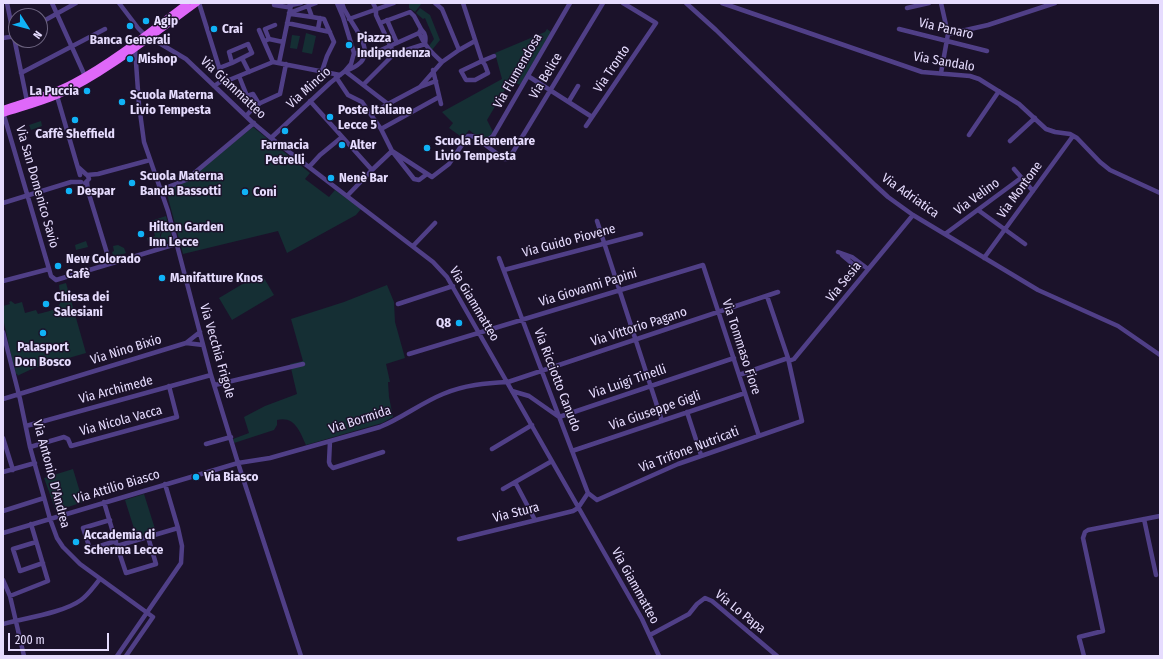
<!DOCTYPE html>
<html>
<head>
<meta charset="utf-8">
<style>
	body { margin:0 }
	#map { position:relative; width:1163px; height:659px; overflow:hidden; background:#1b122a; font-family:"Fira Sans Condensed",sans-serif }
	canvas { display:block }
	.frame { position:absolute; inset:0; border:4px solid #e6dcfe; pointer-events:none }
	.north { position:absolute; left:8px; top:8px; width:40px; height:40px; box-sizing:border-box; background:#1b122a; border:1px solid #6c637f; border-radius:50%; rotate:126deg; font-size:11px; font-weight:700; line-height:16px; text-align:center; color:#e6dcfe }
	.north::after { content:''; display:block; margin:auto; width:14px; height:18px; background:#10b2f6; clip-path:polygon(50% 0,100% 100%,50% 72%,0 100%) }
	.scale { position:absolute; left:8px; top:633px; width:101px; height:18px; box-sizing:border-box; border:2px solid #e6dcfe; border-top:0; padding-left:5px; font-size:12px; line-height:14px; white-space:nowrap; color:#e6dcfe; -webkit-text-stroke:3px #1b122a; paint-order:stroke }
</style>
</head>
<body>
<div id="map">
<canvas width="1163" height="659"></canvas>
<div class="frame"></div>
<div class="north">N</div>
<div class="scale">200 m</div>
</div>
<script>
const c = document.querySelector('canvas').getContext('2d');
c.lineJoin = 'round';
function fill(path, color) {
  c.fillStyle = color;
  c.fill(path, 'evenodd');
}
function strokePath(path, color, width, dash) {
  c.strokeStyle = color;
  c.lineWidth = width;
  c.lineCap = dash ? 'butt' : 'round';
  c.setLineDash(dash || []);
  c.stroke(path);
}
function drawText(font, color, halo, rows, align = 'center') {
  c.font = font + ' "Fira Sans Condensed",sans-serif';
  c.lineWidth = 3;
  c.setLineDash([]);
  c.textBaseline = 'middle';
  c.strokeStyle = halo;
  c.fillStyle = color;
  for (const [text, x, y, turn = 0] of rows) {
    c.save();
    c.translate(x, y);
    c.rotate((+turn || 0) * Math.PI / 180);
    c.textAlign = isNaN(turn) ? turn : align;
    if (halo) c.strokeText(text, 0, 0);
    c.fillText(text, 0, 0);
    c.restore();
  }
}
fill(new Path2D(`
	M409 3H422L415 12 409 8Z
	M420 8 430 15 440 40 432 50 429 46 434 39 425 18 423 19 416 13Z
	M547 29 551 32 520 85 514 82 509 90 506 88 487 120 493 132 488 138 482 140 469 130 463 138 449 128 453 123 442 112 502 79 495 53 545 32Z
	M306 33 316 36 312 54 302 52Z
	M292 35 300 36 297 49 290 48Z
	M41 121 42 126 31 130 29 125Z
	M253 127 310 173 305 179 329 197 335 190 361 209 356 215 287 253 278 231 183 254 166 190 186 181Z
	M166 216 173 242 168 243 167 241 156 244 157 241 161 238V235L165 224 160 235 161 238 156 240 148 241 147 238 155 236 151 221Z
	M86 241 88 247 76 250 75 245Z
	M118 245 124 248 126 253 120 255 121 257 114 259 112 252 114 251 113 246Z
	M261 273 274 295 232 320 219 298Z
	M66 283 86 353 34 368 17 376 18 375 15 373 3 318V306L10 304 9 302 11 301 15 304 22 302 25 313 36 310 38 314C46 312 61 310 61 299 61 294 59 290 59 285Z
	M387 285 394 302 395 322 405 358 386 364 390 382H388L389 397 393 417 382 423 306 445C300 432 295 416 277 420V425L274 430 234 443 233 439 249 433 244 417 265 406 297 394 290 364 303 361 291 319 344 302Z
	M73 469 83 502 56 511 44 478Z
	M144 494 156 532 137 538 125 500Z`), '#152f34');
strokePath(new Path2D(`
	M7 3 27 101
	M52 3 85 76
	M119 3 138 28 144 34 186 59 252 122 271 138 433 262 447 277 642 619 659 656
	M199 3 223 80
	M274 3V5L287 7 291 5
	M342 3C343 7 345 11 347 14 353 26 373 48 361 62 356 67 352 69 345 71
	M435 3 442 9 459 50
	M463 3 482 61 461 71 466 80H475L488 73 485 65 482 61 494 56
	M686 3 716 30 875 185 888 197 913 215 1038 290 1118 326 1160 355
	M722 3 922 72 970 76 979 79 1019 104 1046 129 1055 132 1070 134 1077 138 1100 162 1110 170 1160 193
	M941 3 948 34 941 73
	M308 6 312 17 324 19 334 42 327 56 322 71
	M907 8 929 3
	M289 13 316 3
	M291 14 312 17
	M349 19 394 3
	M387 20 397 43
	M40 23 76 3
	M287 23 330 32
	M380 23 410 12 414 16 421 29 419 33C424 45 432 53 442 62
	M318 29 320 18
	M421 29C426 34 426 38 425 44
	M899 29 987 51
	M259 30 273 62
	M948 34 988 25 1055 3
	M3 38 16 36
	M269 39 265 29 275 25
	M267 40 269 39 283 42
	M248 44 252 53 232 63 229 52Z
	M135 48 139 105 144 142 168 211 211 375 238 463 301 656
	M354 53 372 54 419 33
	M394 54 425 44
	M242 58 249 72
	M279 63 291 5 301 3
	M219 68 232 63
	M433 70 441 104
	M345 71 388 104 420 87 442 62 459 50 475 41
	M21 73 105 29
	M239 76 247 96 253 94 259 104
	M528 76 592 117
	M336 77 348 95 362 102 381 129 392 151 414 179 419 180 427 174
	M364 84 394 54 376 15V9L373 3
	M214 86 223 80H229L273 62 340 75
	M420 87 436 81
	M57 96 80 175
	M310 101 372 170 347 196
	M569 101 578 86
	M3 112 49 269 51 276 56 280 176 244
	M371 115 388 104
	M246 116 256 105 280 94 286 64
	M586 126 656 23 623 3
	M381 129 439 97
	M969 135 999 91
	M271 138 330 83 345 71 351 64 354 53 343 17 337 3
	M1010 141 1035 118
	M481 142H485L493 136 570 3
	M392 151 432 177 449 164 468 136H471L475 137 504 159H507L510 157 603 3
	M78 167 88 176 89 179 85 183
	M309 167 320 155 342 137
	M1014 169 1033 191
	M372 170 392 151
	M87 175 98 174 150 160
	M87 182 88 191 110 263
	M160 190 186 180 254 123
	M3 203 71 182H81
	M978 210 1025 244
	M597 221 662 421
	M945 234 1021 178
	M413 246 435 223
	M838 252 852 257 868 269
	M842 255 855 266H864
	M984 258 1073 136
	M504 270 641 234
	M3 281 49 269
	M398 304 453 286
	M3 332 20 399 30 447 50 519 57 538 63 547 80 564 153 617 126 656
	M186 343 203 345
	M409 354 703 265 759 436
	M789 361 794 359 913 215
	M739 375 788 358
	M215 385 303 364
	M512 391 529 396 559 417 734 358
	M3 399 186 343 200 332
	M687 412 701 455
	M26 426 211 375
	M3 438 13 470
	M330 441 329 462 330 465 333 468 383 452
	M206 444 231 437
	M30 447 64 437 68 439 71 446 177 417 169 386
	M492 449 532 425
	M572 451 745 393
	M3 472 35 463
	M515 482 535 520
	M503 489 552 461
	M588 493 597 500 678 464 802 421 788 358 767 296
	M104 502 117 546 178 528
	M3 511 44 498
	M1144 519 1156 575
	M110 520 83 528 90 549 116 541
	M3 533 238 463 270 458 380 427C402 418 421 403 443 394 464 385 486 383 508 382L778 292
	M459 539 573 511 578 508 588 493 499 258
	M36 542 13 549 20 571 43 563
	M117 546 126 573 156 564 148 537
	M3 580 10 596 24 656
	M10 596 48 581 31 524
	M3 624C25 618 63 613 81 600 89 594 94 586 100 579
	M650 635 689 614 697 604 705 598 712 601 777 656
	M117 656 181 563 182 546 178 528 165 484
	M1084 656 1079 637 1103 631 1083 538 1085 532 1088 530 1160 516`), '#503f87', 4.5);
strokePath(new Path2D(`
	M3 109C27 101 52 94 74 82 115 60 151 30 187 3
	M3 114C21 108 41 103 59 95 106 74 154 34 197 3`), '#df68f9', 6);
for (const [x, y, r, color] of [
	[146,21,4,"#10b2f6"],
	[130,26,4,"#10b2f6"],
	[214,29,4,"#10b2f6"],
	[349,45,4,"#10b2f6"],
	[130,59,4,"#10b2f6"],
	[87,91,4,"#10b2f6"],
	[122,102,4,"#10b2f6"],
	[330,117,4,"#10b2f6"],
	[75,120,4,"#10b2f6"],
	[285,131,4,"#10b2f6"],
	[342,145,4,"#10b2f6"],
	[427,148,4,"#10b2f6"],
	[331,178,4,"#10b2f6"],
	[132,183,4,"#10b2f6"],
	[69,191,4,"#10b2f6"],
	[245,192,4,"#10b2f6"],
	[141,234,4,"#10b2f6"],
	[58,266,4,"#10b2f6"],
	[162,278,4,"#10b2f6"],
	[46,304,4,"#10b2f6"],
	[459,323,4,"#10b2f6"],
	[43,333,4,"#10b2f6"],
	[196,477,4,"#10b2f6"],
	[76,542,4,"#10b2f6"]
]) {
  const dot = new Path2D();
  dot.arc(x, y, r, 0, 2 * Math.PI);
  c.fillStyle = color;
  c.fill(dot);
  strokePath(dot, '#1b122a', 1.5);
}
drawText('bold 13px', '#e6dcfe', '#1b122a', [
	["Agip",154,21],
	["Crai",222,29],
	["Piazza",357,38],
	["Indipendenza",357,53],
	["Banca Generali",130,40,"center"],
	["Mishop",138,59],
	["La Puccia",79,91,"right"],
	["Scuola Materna",130,95],
	["Livio Tempesta",130,110],
	["Poste Italiane",338,110],
	["Lecce 5",338,125],
	["Caffè Sheffield",75,134,"center"],
	["Scuola Elementare",435,141],
	["Livio Tempesta",435,156],
	["Farmacia",285,145,"center"],
	["Petrelli",285,160,"center"],
	["Alter",350,145],
	["Scuola Materna",140,176],
	["Banda Bassotti",140,191],
	["Nenè Bar",339,178],
	["Despar",77,191],
	["Coni",253,192],
	["Hilton Garden",149,227],
	["Inn Lecce",149,242],
	["New Colorado",66,259],
	["Cafè",66,274],
	["Manifatture Knos",170,278],
	["Chiesa dei",54,297],
	["Salesiani",54,312],
	["Q8",451,323,"right"],
	["Palasport",43,347,"center"],
	["Don Bosco",43,362,"center"],
	["Via Biasco",204,477],
	["Accademia di",84,535],
	["Scherma Lecce",84,550]
], 'left');
drawText('13px', '#e6dcfe', '#1b122a', [
	["Via Panaro",946,29,13],
	["Via Sandalo",944,62,10],
	["Via Tronto",612,69,-56],
	["Via Flumendosa",518,71,-60],
	["Via Belice",546,76,-59],
	["Via Giammatteo",233,88,43],
	["Via Mincio",309,88,-42],
	["Via San Domenico Savio",37,187,74],
	["Via Montone",1020,190,-54],
	["Via Adriatica",910,196,35],
	["Via Velino",977,197,-36],
	["Via Guido Piovene",569,241,-15],
	["Via Sesia",844,282,-51],
	["Via Giovanni Papini",588,288,-17],
	["Via Giammatteo",474,304,59],
	["Via Vittorio Pagano",639,327,-18],
	["Via Tommaso Fiore",741,347,72],
	["Via Nino Bixio",126,350,-17],
	["Via Vecchia Frigole",217,351,74],
	["Via Ricciotto Canudo",557,380,69],
	["Via Luigi Tinelli",628,382,-19],
	["Via Archimede",116,390,-15],
	["Via Giuseppe Gigli",655,411,-19],
	["Via Bormida",360,420,-18],
	["Via Nicola Vacca",121,421,-15],
	["Via Trifone Nutricati",689,450,-21],
	["Via Antonio D'Andrea",51,474,75],
	["Via Attilio Biasco",117,487,-17],
	["Via Stura",516,513,-14],
	["Via Giammatteo",635,586,61],
	["Via Lo Papa",740,612,39]
]);
</script>
</body>
</html>
